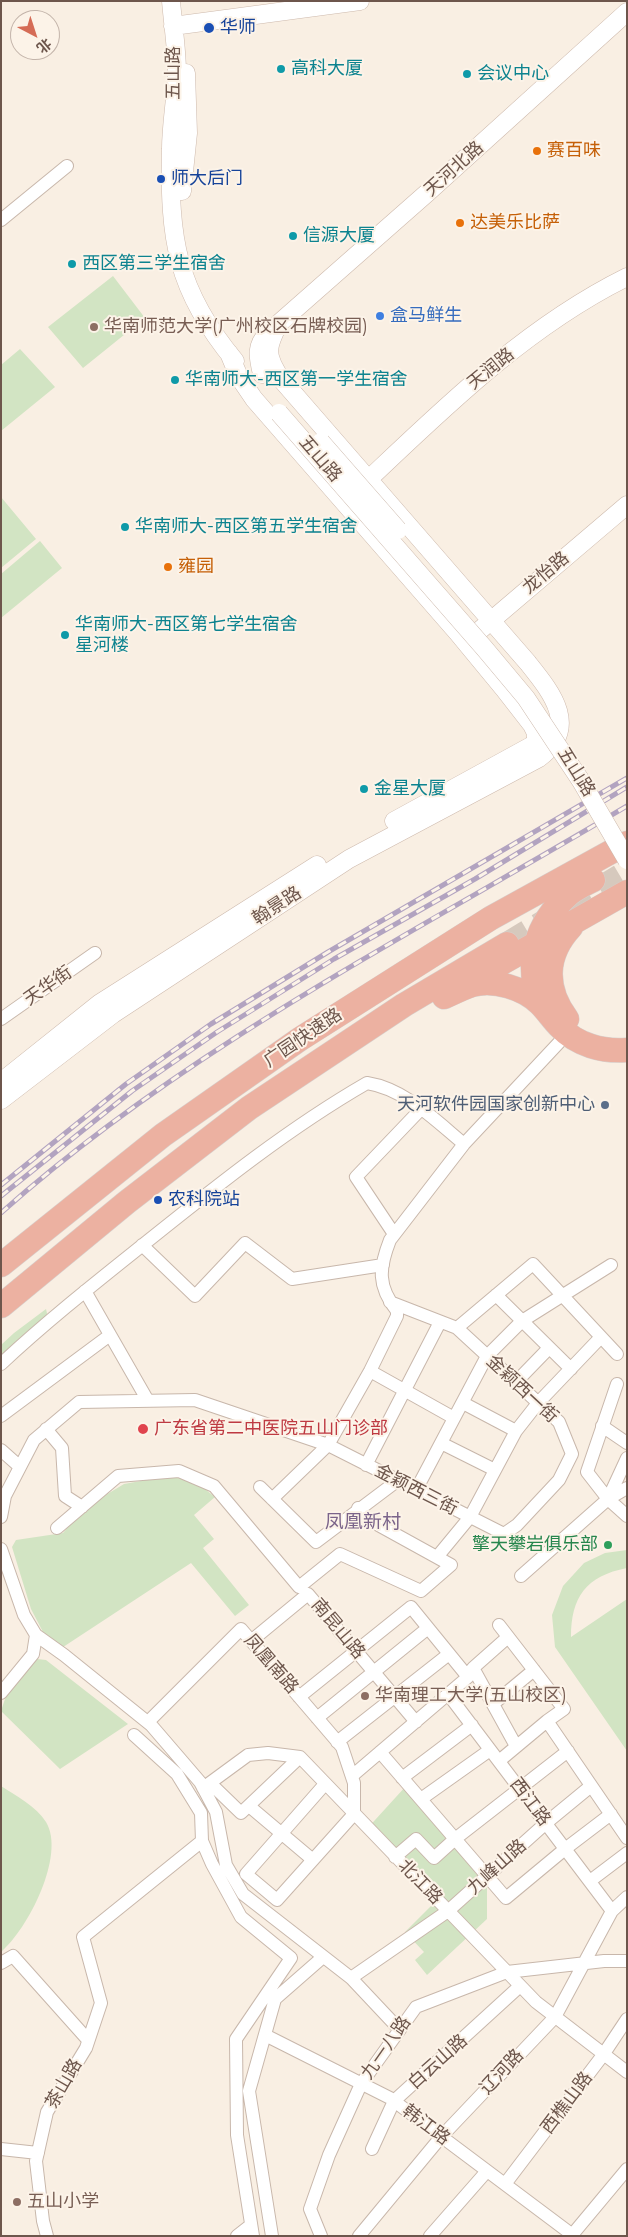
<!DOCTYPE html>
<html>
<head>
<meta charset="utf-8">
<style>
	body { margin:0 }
	#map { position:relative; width:628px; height:2237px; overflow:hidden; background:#f9efe3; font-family:Montserrat,"Noto Sans SC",sans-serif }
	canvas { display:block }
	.frame { position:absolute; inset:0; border:2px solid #6d564c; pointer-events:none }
	.north { position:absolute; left:10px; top:10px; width:50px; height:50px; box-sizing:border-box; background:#fcf3e8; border:1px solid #c3b4aa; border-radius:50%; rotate:140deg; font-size:14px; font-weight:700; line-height:20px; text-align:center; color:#6d564c }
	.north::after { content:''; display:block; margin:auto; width:18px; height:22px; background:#d56c56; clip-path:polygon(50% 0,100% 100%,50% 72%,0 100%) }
</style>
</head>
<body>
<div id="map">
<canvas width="628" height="2237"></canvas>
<div class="frame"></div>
<div class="north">北</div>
</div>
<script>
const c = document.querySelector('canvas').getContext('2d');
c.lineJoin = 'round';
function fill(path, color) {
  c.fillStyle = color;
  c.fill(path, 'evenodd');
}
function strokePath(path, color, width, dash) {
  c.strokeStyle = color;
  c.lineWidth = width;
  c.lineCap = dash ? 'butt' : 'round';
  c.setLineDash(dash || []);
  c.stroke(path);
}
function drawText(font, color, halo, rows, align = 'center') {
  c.font = font + ' Montserrat,"Noto Sans SC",sans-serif';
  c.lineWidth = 4;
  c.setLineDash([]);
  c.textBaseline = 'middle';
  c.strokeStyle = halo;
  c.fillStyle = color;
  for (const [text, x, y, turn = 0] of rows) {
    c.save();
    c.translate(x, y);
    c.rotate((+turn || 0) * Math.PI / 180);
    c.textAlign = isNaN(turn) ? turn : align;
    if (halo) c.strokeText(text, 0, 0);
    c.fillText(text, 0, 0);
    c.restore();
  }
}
fill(new Path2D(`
	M113 276 145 318 83 368 48 327Z
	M20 349 55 387 1 431V365Z
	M1 497 36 539 1 568Z
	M40 541 62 568 1 618V574Z
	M46 1309 49 1322 1 1366V1345L14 1333Z
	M168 1476 196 1482 215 1497 194 1515 214 1539 203 1548 249 1605 235 1616 191 1563 54 1653 31 1609 12 1547 16 1540 63 1533 84 1508 124 1484Z
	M627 1550V1568C586 1576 571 1597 571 1637L627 1599V1751L555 1647 552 1615 563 1586 584 1563 605 1553Z
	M37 1659 46 1660 128 1724 60 1769 1 1711 6 1696Z
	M1 1786C16 1796 36 1806 46 1822 66 1855 28 1929 1 1952Z
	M406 1786 487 1873V1919L427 1975 415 1960 424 1952 405 1932 435 1902 365 1831Z`), '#d2e4c3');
strokePath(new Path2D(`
	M507 944 627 872`), '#d6c9bd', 24, [24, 12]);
const street = new Path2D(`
	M1 220 67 166
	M1 1019 95 953
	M394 1234 356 1177 421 1109
	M142 1245 195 1296 245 1243 292 1279 383 1265
	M85 1291 148 1401
	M496 1295 571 1369
	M457 1328 533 1264 617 1354
	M1 1364C48 1320 99 1280 149 1240 219 1184 289 1128 367 1083 405 1089 435 1120 464 1144
	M370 1371 454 1418
	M516 1382 549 1348
	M617 1384 587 1472 608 1499 627 1516
	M463 1403 516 1431
	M1 1416 110 1335
	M602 1426 627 1443
	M46 1429 62 1448 65 1496 82 1507
	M441 1443 495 1470
	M1 1450 19 1466
	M366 1465 440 1322
	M260 1487 316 1542 397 1481
	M416 1490 487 1356 522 1321 611 1265
	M272 1499 328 1445 370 1371 397 1316V1311C377 1286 379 1268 390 1240L464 1144 567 1034
	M608 1499 627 1458
	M1 1517 5 1496 34 1440 79 1402 195 1400 328 1445 504 1534 517 1525 559 1480 572 1454 559 1422 457 1328 390 1302
	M57 1528 118 1476 179 1471 214 1486 299 1587 340 1554 421 1591 451 1565 364 1517 358 1508
	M1 1549 24 1615 36 1635 64 1655 151 1725 200 1782 216 1812 226 1865 243 1894 351 1978 399 2029
	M437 1557 470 1517 516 1431 538 1403 601 1337
	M521 1576 608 1499 627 1488
	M508 1637 473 1668 516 1746
	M251 1641 308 1594 416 1722
	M1 1693 33 1654 36 1635
	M448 1694 612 1911
	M299 1697 411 1607 468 1677 352 1776
	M493 1704 534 1670
	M317 1718 428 1628
	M547 1721 627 1838
	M148 1722 241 1629 342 1747 354 1783V1814L277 1900 246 1874 325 1784
	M134 1735 177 1774 201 1813 202 1841 212 1864 241 1917 291 1958 236 2039 237 2135 253 2236
	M337 1742 449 1654
	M380 1752 506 1898 565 1849 611 1814
	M499 1761 547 1721 564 1709 499 1625
	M402 1778 472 1725
	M210 1783 241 1813 300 1757
	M203 1788 248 1755 268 1753 300 1757 536 2002 627 2072
	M421 1799 490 1750
	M249 1806 313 1860
	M395 1857 416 1839 434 1858 455 1839 568 1751
	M590 1881 627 1853
	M1 1963 13 1956 88 2040
	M351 1978 448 1911 546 1823 591 1786
	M265 2035 390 2098 574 2236
	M1 2149 38 2153
	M372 2149 394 2101 520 1986
	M505 2184 603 2055 627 2019
	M572 2235 627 2169
	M47 2236 43 2221 36 2161 47 2112 86 2048 101 2003 83 1937 202 1841
	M237 2236 251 2225
	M272 2236 249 2091 275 1999 323 1957
	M321 2236 310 2209 329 2155 361 2084 416 2007 507 1972 604 1961H627
	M359 2236 441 2137 555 2017 612 1911 627 1897
	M430 2236 487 2171`);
const secondary = new Path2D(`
	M171 1C173 25 177 50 177 73 176 99 171 124 171 149 169 239 176 290 235 361
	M173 26 360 1
	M182 191 188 133 186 73
	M229 353 239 377 254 399 457 632 504 689 532 725 536 733V742L531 746 394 821
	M262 374C258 357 255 346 268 333L427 193 627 12
	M369 479C448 404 528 326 627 277
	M466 642 627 505
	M1 1082 100 1003 317 865
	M1 1100 113 1014 349 859 539 758C580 727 552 693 528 663L281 379C265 355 266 348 279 323`);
const highway = new Path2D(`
	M493 968 627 892
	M444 997C453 993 463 988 472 985 494 979 524 988 540 1004 547 1011 553 1020 560 1027 577 1045 603 1052 627 1050
	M540 1003C524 962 536 923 569 894 576 888 585 884 593 880
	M567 1019C544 988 545 955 571 927
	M1 1265 163 1135 300 1039 491 918 627 843
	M1 1306 127 1202 249 1108 404 1005 507 944`);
strokePath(street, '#c8b7ab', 14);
strokePath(secondary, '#cdb9ac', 19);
strokePath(highway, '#d6d0cd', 25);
strokePath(street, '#fff', 12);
strokePath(secondary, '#fff', 18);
strokePath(highway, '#ecb1a1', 24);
const rail = new Path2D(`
	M1 1185 126 1084 211 1024 328 952 627 778
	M1 1196 132 1091 217 1032 334 959 475 879 627 787
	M1 1213C187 1047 414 933 627 806`);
strokePath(rail, '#b2a3c0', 5);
strokePath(rail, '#fcf3e8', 3, [9]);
const secondaryBridge = new Path2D(`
	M279 413 485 649 526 698 581 781 627 860
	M321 442 398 530`);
strokePath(secondaryBridge, '#cdb9ac', 19, []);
strokePath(secondaryBridge, '#fff', 18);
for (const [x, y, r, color] of [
	[209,28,6,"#1a4fb4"],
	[281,69,5,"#0f9aa8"],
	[467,74,5,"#0f9aa8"],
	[537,151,5,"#e8710a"],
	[161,179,5,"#1a4fb4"],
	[460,223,5,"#e8710a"],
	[293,236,5,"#0f9aa8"],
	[72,264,5,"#0f9aa8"],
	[380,316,5,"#3f7fe0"],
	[94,327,5,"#8d6e63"],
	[175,380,5,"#0f9aa8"],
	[125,527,5,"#0f9aa8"],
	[168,567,5,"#e8710a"],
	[65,635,5,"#0f9aa8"],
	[364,789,5,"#0f9aa8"],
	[605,1105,5,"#5c6f8a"],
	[158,1200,5,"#1a4fb4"],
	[143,1429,6,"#e0444e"],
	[608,1545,5,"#2e9e5b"],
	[365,1696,5,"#8d6e63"],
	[17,2202,5,"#8d6e63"]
]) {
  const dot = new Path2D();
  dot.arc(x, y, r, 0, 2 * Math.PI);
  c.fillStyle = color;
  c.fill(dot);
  strokePath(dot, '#fcf3e8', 2);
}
drawText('18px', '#164399', '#fcf3e8', [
	["华师",220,28],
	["师大后门",171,179],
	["农科院站",168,1200]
], 'left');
drawText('18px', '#0d838f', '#fcf3e8', [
	["高科大厦",291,69],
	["会议中心",477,74],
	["信源大厦",303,236],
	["西区第三学生宿舍",82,264],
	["华南师大-西区第一学生宿舍",185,380],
	["华南师大-西区第五学生宿舍",135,527],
	["华南师大-西区第七学生宿舍",75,625],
	["星河楼",75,646],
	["金星大厦",374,789]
], 'left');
drawText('18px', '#6d564c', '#fcf3e8', [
	["五山路",174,73,-90],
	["天河北路",454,169,-42],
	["天润路",491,369,-39],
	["五山路",320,459,49],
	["龙怡路",546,573,-40],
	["五山路",576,772,58],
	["翰景路",277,906,-33],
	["天华街",48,986,-35],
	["广园快速路",303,1038,-34],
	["金颖西一街",522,1389,43],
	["金颖西三街",416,1490,27],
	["南昆山路",338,1629,50],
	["凤凰南路",271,1664,49],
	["西江路",530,1802,53],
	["九峰山路",497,1867,-42],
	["北江路",420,1882,46],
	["九一八路",386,2048,-55],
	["白云山路",438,2062,-42],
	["辽河路",502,2072,-47],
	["茶山路",64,2084,-60],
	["西樵山路",567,2103,-53],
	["韩江路",426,2125,37]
]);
drawText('18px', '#c56008', '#fcf3e8', [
	["赛百味",547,151],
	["达美乐比萨",470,223],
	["雍园",178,567]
], 'left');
drawText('18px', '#366cbe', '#fcf3e8', [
	["盒马鲜生",390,316]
], 'left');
drawText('18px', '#785e54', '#fcf3e8', [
	["华南师范大学(广州校区石牌校园)",104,327],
	["华南理工大学(五山校区)",375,1696],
	["五山小学",27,2202]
], 'left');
drawText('18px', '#4e5e75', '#fcf3e8', [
	["天河软件园国家创新中心",595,1105]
], 'right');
drawText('18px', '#be3a42', '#fcf3e8', [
	["广东省第二中医院五山门诊部",154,1429]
], 'left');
drawText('18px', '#27864d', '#fcf3e8', [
	["擎天攀岩俱乐部",598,1545]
], 'right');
drawText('19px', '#7b648a', '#fcf3e8', [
	["凤凰新村",363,1522]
]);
</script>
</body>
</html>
